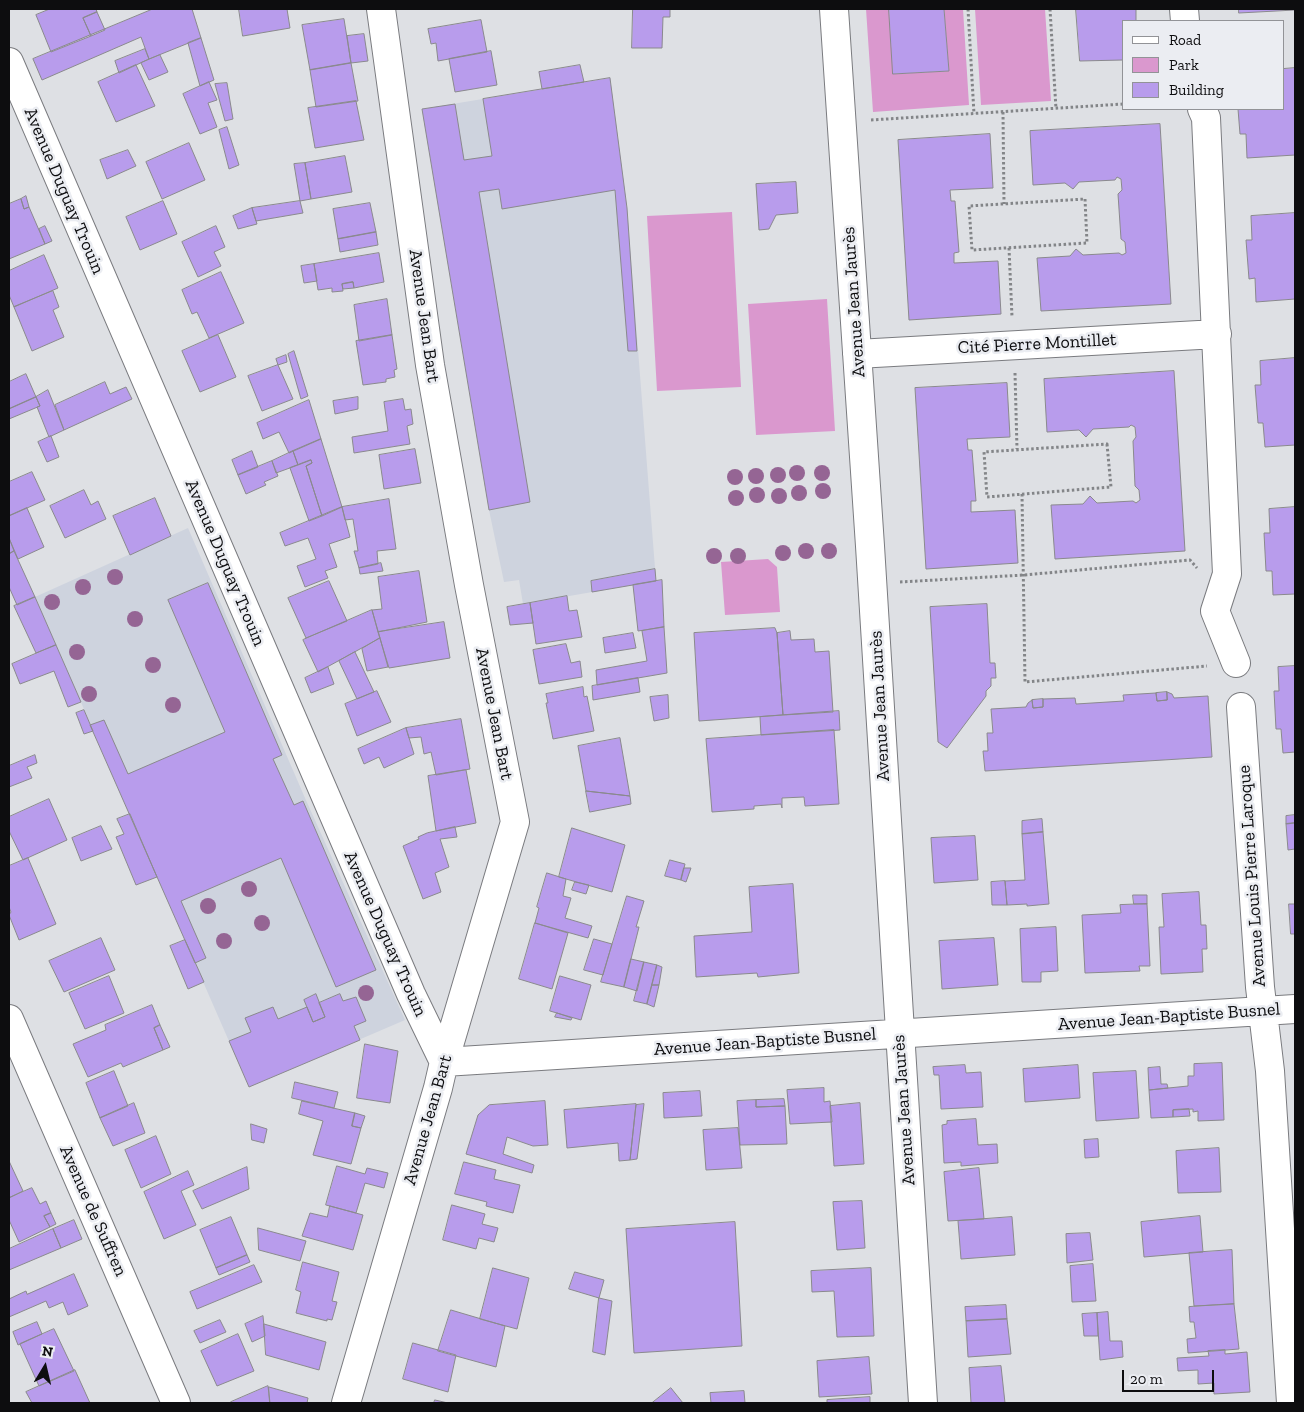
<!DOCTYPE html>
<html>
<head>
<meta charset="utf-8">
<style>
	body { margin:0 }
	#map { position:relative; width:1304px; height:1412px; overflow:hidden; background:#dee0e4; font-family:"Zilla Slab",serif }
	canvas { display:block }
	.frame { position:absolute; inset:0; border:10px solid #0d0d0f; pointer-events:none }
	.legend { position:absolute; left:1122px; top:20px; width:162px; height:90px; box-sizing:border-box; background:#ebedf2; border:1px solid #929397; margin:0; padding:6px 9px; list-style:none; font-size:15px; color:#0d0d0f }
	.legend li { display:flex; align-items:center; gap:10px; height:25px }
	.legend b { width:25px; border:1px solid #929397 }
	.north { position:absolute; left:20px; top:1342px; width:50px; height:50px; -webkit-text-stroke:4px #ebedf2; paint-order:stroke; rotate:9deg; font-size:14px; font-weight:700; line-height:20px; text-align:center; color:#0d0d0f }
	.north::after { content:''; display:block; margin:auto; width:18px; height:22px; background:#0d0d0f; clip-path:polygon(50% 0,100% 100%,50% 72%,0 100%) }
	.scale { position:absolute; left:1122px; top:1370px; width:92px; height:22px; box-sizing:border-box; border:2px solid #0d0d0f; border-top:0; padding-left:6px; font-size:15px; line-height:18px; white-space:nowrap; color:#0d0d0f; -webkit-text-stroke:4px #ebedf2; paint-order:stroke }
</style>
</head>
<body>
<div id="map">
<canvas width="1304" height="1412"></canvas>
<div class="frame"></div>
<ul class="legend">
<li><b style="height:6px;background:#fff"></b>Road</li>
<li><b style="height:14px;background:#da98ce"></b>Park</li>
<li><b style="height:14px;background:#b89cec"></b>Building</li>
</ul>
<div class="north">N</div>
<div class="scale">20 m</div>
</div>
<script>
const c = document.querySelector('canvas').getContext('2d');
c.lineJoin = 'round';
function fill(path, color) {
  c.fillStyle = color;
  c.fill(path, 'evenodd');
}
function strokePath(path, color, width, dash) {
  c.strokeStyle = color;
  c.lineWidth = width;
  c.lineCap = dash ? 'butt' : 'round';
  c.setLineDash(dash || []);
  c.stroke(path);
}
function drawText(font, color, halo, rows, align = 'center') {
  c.font = font + ' "Zilla Slab",serif';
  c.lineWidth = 5;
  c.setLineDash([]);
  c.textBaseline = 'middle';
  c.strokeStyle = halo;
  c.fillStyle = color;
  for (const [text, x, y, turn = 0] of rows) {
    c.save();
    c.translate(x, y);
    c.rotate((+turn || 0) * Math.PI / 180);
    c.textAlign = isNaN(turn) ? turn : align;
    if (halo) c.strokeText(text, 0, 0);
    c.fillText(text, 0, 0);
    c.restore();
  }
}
fill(new Path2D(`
	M610 78 627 208 656 581 523 604 519 580 504 582 489 510 422 109Z
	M188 528 305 798 405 1020 249 1087 35 597Z`), '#ced3de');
fill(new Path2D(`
	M866 9H889L894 74 949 71 944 9H963L969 105 873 112Z
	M975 9H1045L1051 101 981 105Z
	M732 212 741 387 657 391 647 216Z
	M827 299 835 431 756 435 748 304Z
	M768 559 777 567 780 612 725 615 721 562Z`), '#da98ce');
const building = new Path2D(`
	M50 9H96L97 12 83 18 91 36 51 52 36 15Z
	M153 9H192L201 38 149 59 141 37 42 80 33 59Z
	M239 9H287L290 28 243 36Z
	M633 9H670V17H663L662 48H632Z
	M889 9H944L949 71 893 74Z
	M1076 9H1136V21H1123V60L1080 61Z
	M1239 9H1295V10L1239 13Z
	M97 12 105 30 91 36 83 18Z
	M344 19 351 63 310 70 302 25Z
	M481 20 487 52 438 61 436 43 431 44 428 29Z
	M364 34 368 61 351 63 347 36Z
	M201 38 214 80 200 86 188 43Z
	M145 49 149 59 119 73 115 61Z
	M491 51 497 85 455 92 449 59Z
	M160 55 168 72 149 80 141 63Z
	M351 63 358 101 316 107 310 70Z
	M136 65 155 106 116 122 98 82Z
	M580 65 584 82 542 89 539 72Z
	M1295 68V155L1247 158 1246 134H1240L1238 109H1283V69Z
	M610 78 627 208 637 351H628L615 190 502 209 499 189 479 192 530 502 489 510 422 109 455 104 464 160 492 156 483 99Z
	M209 82 217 100 208 103 217 127 200 134 183 94Z
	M227 83 233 119 225 121 215 84Z
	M356 101 364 140 315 148 308 108Z
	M1160 124 1171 304 1041 311 1037 258 1070 256 1076 249 1083 255 1119 253 1122 255 1126 253 1125 242 1121 239 1118 194 1122 190 1121 179 1117 177 1115 180 1079 182 1073 189 1065 183 1033 185 1030 131Z
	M227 127 239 165 229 169 219 130Z
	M990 134 993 188 950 190 951 201H955L959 252 954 253V263L998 261 1001 314 909 320 898 140Z
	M189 143 205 180 162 199 146 162Z
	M128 150 136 166 107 179 100 160Z
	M345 156 352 192 311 199 305 163Z
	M305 163 311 199 300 201 294 164Z
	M796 182 798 213 776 215 769 229 759 230 756 184Z
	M26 196 29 207 24 209 21 199Z
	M21 199 24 209 29 207 45 244 9 259V204Z
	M163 201 177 234 140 250 126 217Z
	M300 201 303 213 256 221 252 208Z
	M370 203 376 232 338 239 333 209Z
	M252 208 257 224 238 229 233 216Z
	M1295 213V299L1256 302 1255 278 1249 279 1246 240H1252L1251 216Z
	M45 226 52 241 45 244 39 229Z
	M216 226 225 247 214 252 221 266 198 277 182 242Z
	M376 232 378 245 340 252 338 239Z
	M379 253 384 282 354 288 353 282 342 284 343 291 332 292V288L318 290 314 264Z
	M44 255 58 288 14 307 9 295V271Z
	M314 264 317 281 304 283 301 266Z
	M221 272 244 323 209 338 197 312 192 314 182 290Z
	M353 282 354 288 343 289 342 284Z
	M53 291 59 307 53 310 64 337 32 351 14 307Z
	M387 299 392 335 359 341 354 305Z
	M218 335 236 377 200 392 182 351Z
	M392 335 397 369 394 370 395 377 386 379V382L363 385 356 341Z
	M294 351 308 396 301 399 288 354Z
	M286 355 287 362 278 365 276 359Z
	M1295 358V445L1265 447 1263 423H1258L1255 385H1261L1260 361Z
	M278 365 293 399 262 411 248 376Z
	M1174 371 1185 551 1055 559 1051 505 1083 504 1090 496 1097 503 1133 501 1136 503 1140 500 1139 490 1135 486 1133 441 1136 437 1135 427 1131 425 1129 427 1093 429 1086 437 1079 430 1047 432 1044 379Z
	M26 374 36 397 9 409V382Z
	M105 382 110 394 126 387 132 399 64 430 55 405Z
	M1007 383 1010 437 967 439 968 450H972L976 501H971V512L1015 510 1018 563 926 569 915 388Z
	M48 390 64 430 49 437 37 407 40 406 36 397Z
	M36 397 40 406 9 419V409Z
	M358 397V409L335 414 333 401Z
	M403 399 405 410 411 409 413 424 407 426 410 444 354 453 352 437 388 431 384 402Z
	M309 400 321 439 289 453 279 432 263 439 257 423Z
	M51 436 59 457 47 462 38 442Z
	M321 439 342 507 322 516 306 466 312 463 311 460 298 465 293 451Z
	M415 449 421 483 384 489 379 455Z
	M252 451 258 467 238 475 232 460Z
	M293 451 298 465 276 473 272 461Z
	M311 460 312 463 306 466 322 516 309 521 290 468Z
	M272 461 278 476 264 482 266 485 246 494 238 475Z
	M32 472 45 500 9 516V482Z
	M84 490 91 505 98 501 106 519 65 538 50 506Z
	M155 498 171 536 130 555 113 516Z
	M389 499 396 549 377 551 378 564 359 568 354 551H358L353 519 345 520 342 507Z
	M342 507 350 537 329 544 337 567 325 571 328 578 305 587 297 566 316 559 308 538 285 546 280 533Z
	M1295 507V594L1273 595 1272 571H1266L1264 533H1270L1269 509Z
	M27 508 44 547 18 559 9 538V516Z
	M9 538 14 551 9 554Z
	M14 551 35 597 17 605 9 587V554Z
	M381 563 383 571 360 574 359 568Z
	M655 569 656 581 592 592 591 581Z
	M419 571 427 622 378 632 372 610 382 609 378 577Z
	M662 580 664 627 638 631 633 585Z
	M329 581 347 621 306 638 288 598Z
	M208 583 282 755 273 759 294 805 303 801 376 970 336 987 281 858 181 901 206 958 195 963 90 725 104 720 128 774 225 732 168 600Z
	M567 596 569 611 577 610 582 637 536 644 530 603Z
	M35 597 56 645 36 653 14 606Z
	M530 603 533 623 510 625 507 607Z
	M987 604 990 663H995L996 678H991V686L986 691V696L947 748 938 742 930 607Z
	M372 610 380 638 318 672 303 640Z
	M444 622 450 658 389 668 378 632Z
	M664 627 667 673 597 685 596 670 647 661 642 631Z
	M775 628 777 633 783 715 699 721 694 633Z
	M790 631 791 640 814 639 815 652 829 651 833 712 783 715 777 633Z
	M633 633 636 648 605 653 603 638Z
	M380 638 388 667 367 671 362 649Z
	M566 644 571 663 580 661 582 677 539 684 533 650Z
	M56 645 81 702 68 707 54 671 20 684 12 664Z
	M355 652 374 692 357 699 339 661Z
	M1295 666V752L1283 753 1281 729H1276L1274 691H1279L1278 667Z
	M328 667 334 684 311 693 305 678Z
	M638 678 640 692 593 700 592 686Z
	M583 687 584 697 587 696 594 731 553 739 546 703H548L546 694Z
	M377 691 391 722 357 736 345 704Z
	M1167 692V700L1157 701 1156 693Z
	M1167 692 1172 694 1174 698 1208 696 1212 757 985 771 983 751H988L987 733H993L991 709 1026 707 1028 703 1032 700 1033 708 1043 707V699L1075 698 1076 704 1124 701 1123 695 1156 693 1157 701 1167 700Z
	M668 695 669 718 654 721 650 697Z
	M1043 699V707L1033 708 1032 700Z
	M84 710 93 731 84 734 76 713Z
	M839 711 840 730 761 735 760 717Z
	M461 719 470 769 436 775 431 752 424 754 421 737 409 738 406 728Z
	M406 728 414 754 384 768 379 757 364 764 358 749Z
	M834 730 839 804 805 806 804 797 782 798V808L781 804 754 806V809L712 812 706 739Z
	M620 738 630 796 586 791 578 746Z
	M35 755 37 763 27 767 32 778 9 787V766Z
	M466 770 476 823 436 831 428 776Z
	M586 791 630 796 631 804 590 812Z
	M49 799 67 840 23 860 9 831V817Z
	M130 814 157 877 136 885 116 837 124 834 117 819Z
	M1295 815V823L1286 824V816Z
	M1042 819 1043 832 1022 834V821Z
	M1295 823V849L1288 850 1286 824Z
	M101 826 112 849 81 861 72 838Z
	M455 827 457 837 440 839 449 867 435 873 441 892 423 899 403 846 419 839 418 837 427 833Z
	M572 828 625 845 612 892 559 877Z
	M1043 832 1049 904 1027 906V904L1007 905 1005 881 1025 880 1022 834Z
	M975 836 978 880 934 883 931 838Z
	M28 858 56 924 19 940 9 915 11 912 9 907V866Z
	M670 860 685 864 681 880 665 876Z
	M684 868H691L686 882 681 880Z
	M547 873 566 879 563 896 571 898 565 918 592 926 588 938 535 923 539 908 537 907Z
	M1005 881 1007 905H992L991 882Z
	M575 882 589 885 586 894 572 890Z
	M793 884 799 973 758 977 757 973 696 977 694 936 752 932 749 887Z
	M1199 892 1201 925H1206L1207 949H1202L1203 972 1161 974 1159 927H1164L1162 894Z
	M1133 895H1147V904H1134Z
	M627 896 644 901 636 927H639L624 987 601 982Z
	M1147 904 1150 966H1139L1140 971 1085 973 1082 915 1121 913 1120 905Z
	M1289 904H1295V934H1291Z
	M535 923 568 933 552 989 519 979Z
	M1056 927 1058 971 1041 972V982H1022L1020 929Z
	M101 938 115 970 64 992 49 961Z
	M994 938 998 985 942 989 939 941Z
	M594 939 612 944 603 975 584 970Z
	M185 940 204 982 188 989 170 946Z
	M631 959 644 962 637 991 624 987Z
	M644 962 657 965 647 1004 634 1001Z
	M657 965 662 967 659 985H652Z
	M109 976 124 1013 85 1029 69 993Z
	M560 976 591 985 581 1020 550 1011Z
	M652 985H659L654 1007 647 1004Z
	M316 994 325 1017 313 1022 304 1000Z
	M340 994 343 1001 356 997 366 1021 354 1026 360 1040 249 1087 229 1041 251 1032 245 1018 273 1007 278 1019 307 1007 313 1022 325 1017 319 1003Z
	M152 1005 160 1025 154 1028 163 1050 123 1067 121 1063 88 1077 73 1044 106 1030 105 1025Z
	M557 1013 572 1018 571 1020 555 1017Z
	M160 1025 170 1047 163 1050 154 1028Z
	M365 1044 398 1051 390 1103 357 1098Z
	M1222 1063 1224 1120 1198 1121V1111L1193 1112V1109L1173 1110V1117L1151 1118 1149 1090 1188 1086V1076H1194V1064Z
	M965 1065 966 1073 981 1072 983 1107 941 1109 939 1075H934L933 1067Z
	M1078 1065 1080 1098 1025 1102 1023 1069Z
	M1160 1067 1161 1084H1167L1168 1088 1149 1090 1148 1068Z
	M114 1071 128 1106 100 1118 86 1083Z
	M1136 1071 1139 1118 1096 1121 1093 1073Z
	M295 1082 338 1092 334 1108 292 1098Z
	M824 1088V1102L830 1101 832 1122 790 1124 787 1090Z
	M700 1091 702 1116 664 1118 663 1093Z
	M784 1099 785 1106 756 1107V1100Z
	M756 1100V1107L785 1106 787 1144 740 1145 737 1101Z
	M302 1101 355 1113 352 1126 361 1128 351 1164 313 1155 323 1121 299 1114Z
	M545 1101 548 1145 533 1146 507 1137 503 1154 534 1165 532 1173 466 1154 478 1115 489 1105Z
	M134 1103 145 1133 113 1146 100 1118Z
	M860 1103 864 1164 834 1166 830 1106Z
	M636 1104 630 1160 619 1161 618 1143 567 1148 564 1110Z
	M644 1104 637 1159 630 1160 636 1105Z
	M1189 1109 1190 1116 1173 1117V1110Z
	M355 1113 365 1116 361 1128 352 1126Z
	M976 1119 978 1145 997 1144 998 1163 961 1166V1162L944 1163 942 1125 947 1124V1121Z
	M251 1124 267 1129 264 1143 252 1140Z
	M738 1128 742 1168 706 1170 703 1130Z
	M156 1136 171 1174 141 1188 125 1150Z
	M1098 1139 1099 1157 1085 1158 1084 1140Z
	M1219 1148 1221 1192 1178 1193 1176 1151Z
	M9 1161 23 1191 9 1198Z
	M464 1162 496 1170 494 1179 520 1185 513 1213 486 1206 487 1202 455 1194Z
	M337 1166 365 1174 367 1168 388 1173 384 1188 365 1183 356 1213 326 1205Z
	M247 1167 249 1189 202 1209 193 1191Z
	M979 1168 984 1219 948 1221 944 1172Z
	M188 1171 194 1185 181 1191 196 1225 164 1239 144 1192Z
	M32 1188 40 1204 46 1201 51 1213 44 1216 50 1227 19 1242 9 1220V1198Z
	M862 1201 865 1248 837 1250 833 1202Z
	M452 1205 485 1214 482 1224 498 1228 494 1242 479 1238 476 1249 443 1240Z
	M330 1206 363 1215 353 1250 302 1236 310 1213 327 1217Z
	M51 1213 56 1224 50 1227 44 1216Z
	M1200 1216 1203 1252 1144 1257 1141 1222Z
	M231 1217 247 1255 216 1268 200 1230Z
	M1012 1217 1015 1255 961 1259 958 1221Z
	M74 1220 82 1239 61 1248 53 1229Z
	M735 1222 742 1346 634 1353 626 1229Z
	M258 1228 306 1241 300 1261 259 1250Z
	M53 1229 61 1248 9 1270V1249Z
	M1090 1233 1093 1260 1067 1263 1066 1234Z
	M1232 1250 1234 1304 1194 1306 1189 1253Z
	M247 1255 250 1262 219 1275 216 1268Z
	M303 1262 339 1272 332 1301 337 1302 332 1320 327 1319V1321L296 1313 301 1292 296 1290Z
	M1093 1264 1096 1301 1072 1302 1070 1266Z
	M254 1265 262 1282 197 1309 190 1292Z
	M493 1268 529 1278 517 1329 480 1319Z
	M871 1268 874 1336 837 1337 834 1291 812 1292 811 1271Z
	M575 1272 604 1280 599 1298 569 1289Z
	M74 1274 88 1306 68 1315 63 1302 49 1308 46 1301 9 1317V1299L26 1291 27 1294Z
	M599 1298 612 1301 605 1355 593 1352Z
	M1234 1304 1239 1349 1188 1353 1187 1339 1196 1338 1194 1322H1190L1189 1307Z
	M1006 1305 1007 1319 966 1321 965 1307Z
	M451 1310 505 1326 496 1367 438 1351Z
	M1108 1312 1110 1341H1122L1123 1357 1100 1360 1097 1313Z
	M1097 1313 1098 1336H1084L1082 1314Z
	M263 1316 265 1336 252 1342 245 1324Z
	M1007 1319 1011 1354 968 1357 966 1321Z
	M220 1320 226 1332 200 1343 194 1331Z
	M37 1322 42 1334 18 1345 13 1332Z
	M264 1324 326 1342 319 1370 266 1355Z
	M54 1329 74 1371 39 1386 20 1344Z
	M238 1334 254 1371 217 1386 201 1351Z
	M413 1343 456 1355 448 1392 403 1379Z
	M1225 1350V1354L1247 1352 1250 1392 1214 1394V1383L1198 1384V1370L1178 1371 1177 1358 1209 1356 1208 1351Z
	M869 1357 872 1394 819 1397 817 1361Z
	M1001 1366 1005 1403H971L969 1368Z
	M75 1370 90 1403H32L26 1392Z
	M268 1386 270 1403H232L231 1402Z
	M269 1387 308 1398 307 1403H270Z
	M671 1388 683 1403H652Z
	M744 1391 745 1403H711L710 1393Z
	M870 1397V1403H827V1400Z
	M435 1400 448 1403H434Z`);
fill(building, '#b89cec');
strokePath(building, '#8a898d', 1);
const minor = new Path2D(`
	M834 9 870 546 923 1403
	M1184 9 1185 21
	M9 62 411 994 444 1062
	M1202 109 1206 118 1227 574 1215 611 1236 663
	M857 354 1217 334
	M1241 707 1260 987 1270 1071 1291 1403
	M9 1019 176 1403
	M444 1062 1295 1009
	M346 1403 438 1088 444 1062 515 822 469 585 430 365 381 9`);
strokePath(minor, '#7a7b7f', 30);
strokePath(new Path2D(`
	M968 9 974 114
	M1050 9 1056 109
	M1003 112 1004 204
	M871 120 1123 104
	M1085 199 1087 243 972 250 969 206Z
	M1009 248 1012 317
	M1015 373 1017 449
	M1107 444 1111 487 987 497 984 452Z
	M1022 494 1025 682 1207 666
	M900 582 1024 575 1190 560 1197 568`), '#838588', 3, [2.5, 2.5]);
strokePath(minor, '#fff', 28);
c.fillStyle = '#956594';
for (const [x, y] of [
	[797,473],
	[822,473],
	[778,475],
	[756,476],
	[735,477],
	[823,491],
	[799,493],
	[757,495],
	[779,496],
	[736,498],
	[806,551],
	[829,551],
	[783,553],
	[714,556],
	[738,556],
	[115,577],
	[83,587],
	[52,602],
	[135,619],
	[77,652],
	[153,665],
	[89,694],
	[173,705],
	[249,889],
	[208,906],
	[262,923],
	[224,941],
	[366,993]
]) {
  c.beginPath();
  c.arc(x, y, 8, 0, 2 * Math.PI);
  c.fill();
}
drawText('18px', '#0d0d0f', '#ebedf2', [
	["Avenue Duguay Trouin",64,191,67],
	["Avenue Jean Jaurès",854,302,-94],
	["Avenue Jean Bart",424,316,82],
	["Cité Pierre Montillet",1037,344,-3],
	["Avenue Duguay Trouin",225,563,67],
	["Avenue Jean Jaurès",880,706,-93],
	["Avenue Jean Bart",494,714,79],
	["Avenue Louis Pierre Laroque",1252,876,-94],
	["Avenue Duguay Trouin",385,934,66],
	["Avenue Jean-Baptiste Busnel",1169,1017,-4],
	["Avenue Jean-Baptiste Busnel",765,1042,-4],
	["Avenue Jean Jaurès",904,1110,-94],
	["Avenue Jean Bart",428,1120,-74],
	["Avenue de Suffren",93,1211,66]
]);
</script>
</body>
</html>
